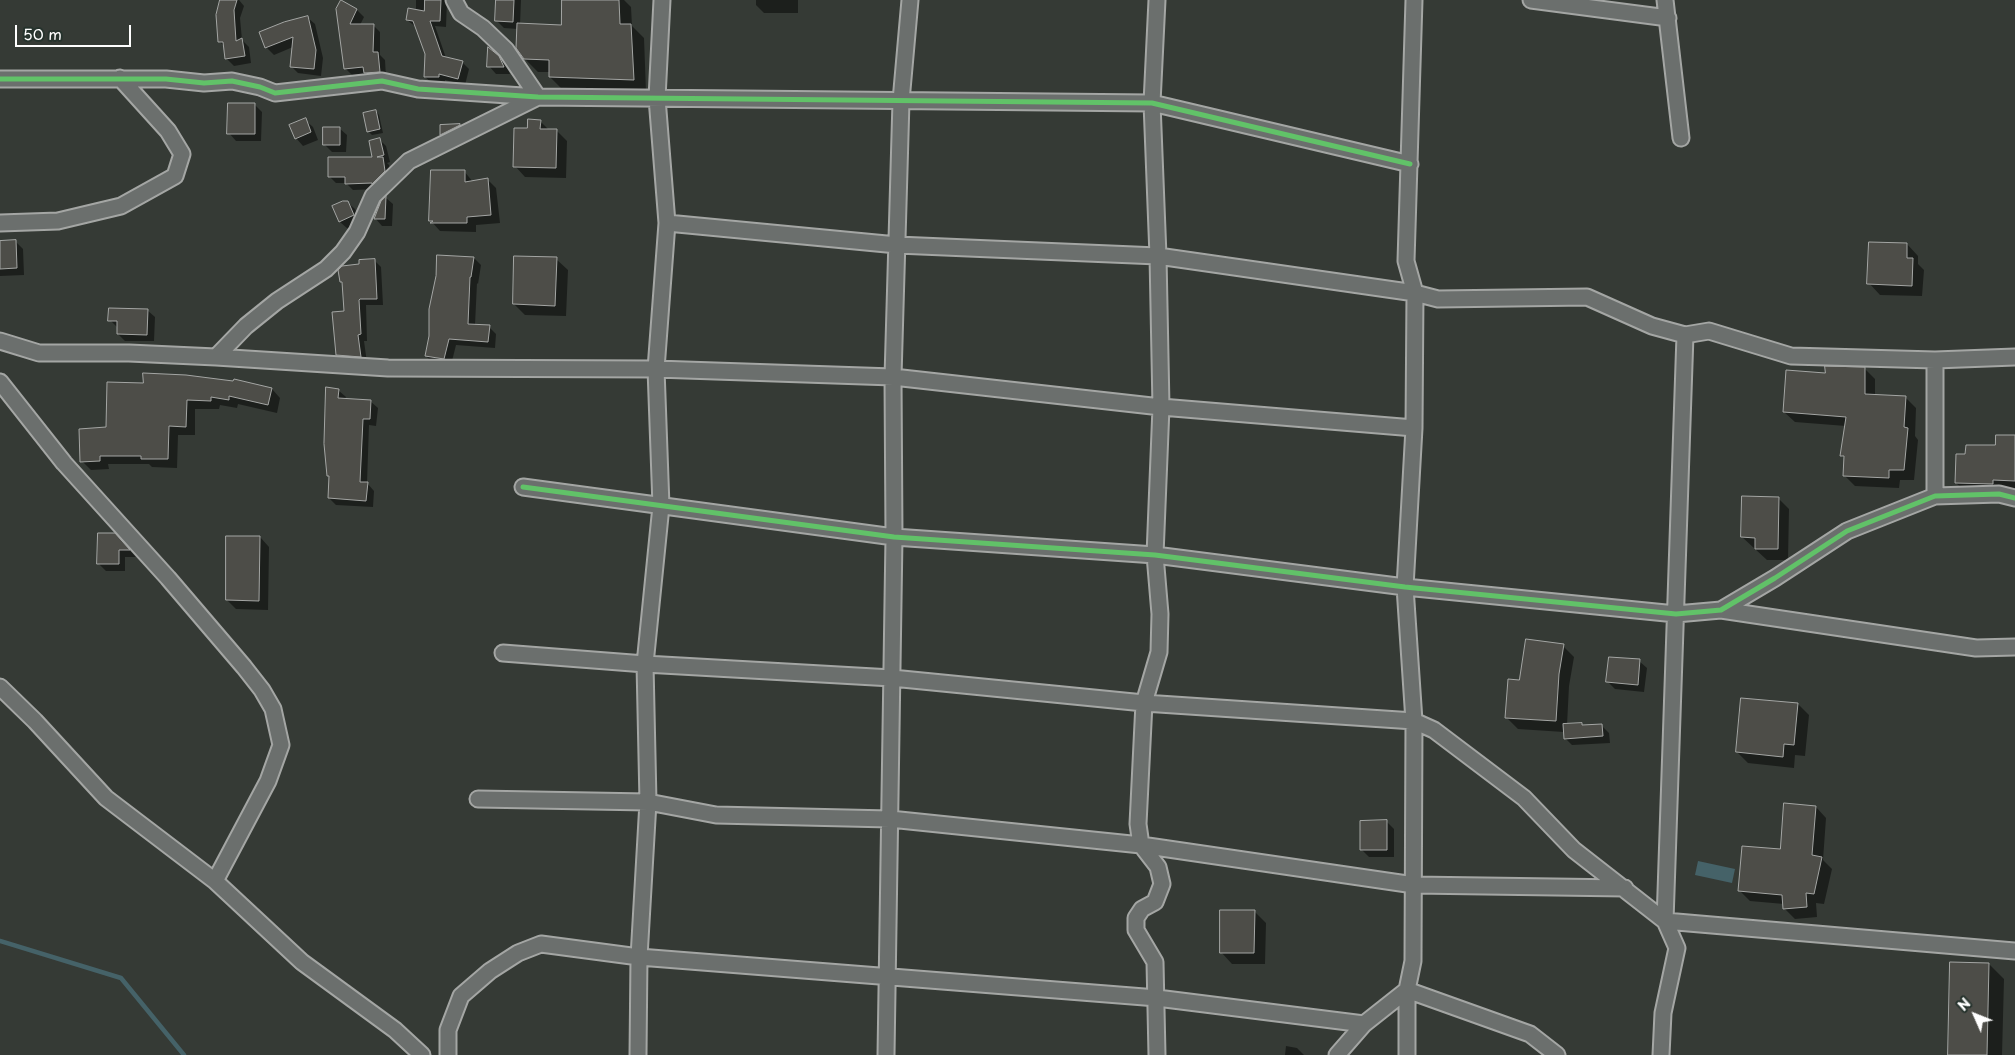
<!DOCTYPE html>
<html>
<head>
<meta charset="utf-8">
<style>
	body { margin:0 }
	#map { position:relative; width:2015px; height:1055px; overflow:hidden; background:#353a35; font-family:"Playpen Sans",sans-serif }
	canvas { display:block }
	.north { position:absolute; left:1950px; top:990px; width:50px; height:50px; -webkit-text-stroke:4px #26332d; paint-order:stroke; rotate:314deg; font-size:14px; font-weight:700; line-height:20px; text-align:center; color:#fff }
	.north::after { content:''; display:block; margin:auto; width:18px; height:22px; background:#fff; clip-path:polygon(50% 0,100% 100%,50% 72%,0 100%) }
	.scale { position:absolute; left:15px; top:25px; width:116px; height:22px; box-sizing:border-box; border:2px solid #fff; border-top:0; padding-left:6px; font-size:15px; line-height:18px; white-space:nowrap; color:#fff; -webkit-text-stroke:4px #26332d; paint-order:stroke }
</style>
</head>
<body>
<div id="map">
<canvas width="2015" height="1055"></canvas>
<div class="north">N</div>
<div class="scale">50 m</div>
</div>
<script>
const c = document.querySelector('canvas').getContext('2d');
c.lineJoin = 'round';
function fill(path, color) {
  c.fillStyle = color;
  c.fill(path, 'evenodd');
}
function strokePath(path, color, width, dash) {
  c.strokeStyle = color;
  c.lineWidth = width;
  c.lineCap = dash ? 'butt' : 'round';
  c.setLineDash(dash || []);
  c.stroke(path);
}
fill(new Path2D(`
	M1698 861 1735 869 1732 883 1695 875Z`), '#456268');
fill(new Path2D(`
	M220 0H239L244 6 240 18 242 40 249 47 251 63 234 66 226 58 225 47 219 41Z
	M416 0H447L446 27 435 26 446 58 462 62 469 69 465 85 445 80V83H432L425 77 426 54 416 27 407 20 416 11Z
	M497 0H521L520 25 563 26V0H624L631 7 632 26 644 38 646 92 563 90 550 77V72H538L525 59 518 29 504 28 497 21Z
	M756 0H798V13H764L756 5Z
	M341 2 357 10 364 17 360 25H373L380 32V55L385 60 386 78 372 79 367 74 353 76 345 68Z
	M307 17 315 24 323 58 321 76 298 73 291 66 293 47 274 55 266 47Z
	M498 57 506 65 510 74H496L489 66Z
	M255 105 262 112 261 141H236L229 133Z
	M376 111 379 115 383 133 372 135 369 132 365 114Z
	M305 120 313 127 318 140 303 146 296 138Z
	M540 121 549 130H556L567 141 566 178 525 177 515 166 528 130Z
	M441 126 459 127 466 133 448 142 441 135Z
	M339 128 347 135 346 152H332L324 144Z
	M380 140 386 146 390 162 387 163 389 165 391 178 378 189 353 190 346 183H336L329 176 374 158Z
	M464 171 473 182 487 179 496 188 500 223 476 225V232L440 231 431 221Z
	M386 198 393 204 392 226H382L375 218 382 202Z
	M347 202 355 209 361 222 348 229 340 222 333 207Z
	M15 241 23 249 24 275 0 276V242Z
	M1907 244 1918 256V264L1924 270 1922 296 1880 295 1869 283Z
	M438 256 474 258 481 265 478 284 477 283 475 325 489 327 496 334 495 348 456 345 451 365 433 363 426 356 431 336 438 276Z
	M556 259 568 270 566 316 525 315 514 304Z
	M374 260 381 267 383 305H366L367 341H364L367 363 344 362 337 355 346 312 344 285 341 282 360 265Z
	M147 310 155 317 154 341H125L118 334V328L110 320Z
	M1865 369 1875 379V396L1905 397 1916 408 1915 436 1918 440 1914 480H1900L1899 488 1855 486 1844 475 1845 459 1842 456 1846 426 1795 422 1784 412 1827 374Z
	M108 384 272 389 280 398 277 413 238 404 237 408 220 405 219 409H195V435H178L177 468 152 467 149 464H108L109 469 91 470 82 461 107 428Z
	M338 390 346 397 345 399 370 401 378 408 376 426 369 425 367 483 374 491 373 507 336 505 329 498 331 478 329 476Z
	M2015 436V491L1968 494 1956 483 1967 455 1996 447Z
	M1778 498 1789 509 1788 560H1767L1742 537Z
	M260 537 269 547 268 610 236 609 227 600Z
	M122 542 136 557H125V571H106L99 564Z
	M1563 646 1574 657 1569 686 1567 725 1602 726 1609 733 1610 743 1572 745 1565 738 1564 732 1518 729 1507 718 1520 681Z
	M1639 661 1647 668 1644 692 1615 689 1608 682Z
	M1798 704 1809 715 1805 756 1795 755 1794 768 1748 763 1737 752Z
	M1816 807 1826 818 1823 860 1832 869 1824 904 1816 903 1817 917 1795 919 1784 908V904L1750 901 1739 890 1781 851Z
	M1387 822 1394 829V857H1369L1361 849Z
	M1255 912 1266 923 1265 964H1232L1221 952Z
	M1989 964 2004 979 2002 1055H1949Z
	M1286 1046 1297 1048 1304 1055H1285Z`), '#0007');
strokePath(new Path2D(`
	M0 941 121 978 184 1055`), '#456268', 4.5);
const building = new Path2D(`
	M220 0H237L234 10 236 41 242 38 245 56 225 59 223 42H218L216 15Z
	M341 0 357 9 350 24H374L373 52H378L380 72 364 73 363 67 344 69 336 9Z
	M425 0H441L440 21H430L442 56 463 61 458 79 439 74V77H424L425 54 413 21 406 20 408 8 424 11Z
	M496 0H514L513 22 495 21Z
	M562 0H619L620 24H631L634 80 549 77V60L524 59 516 48 517 23 561 25Z
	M308 16 316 50 314 69 290 67 293 37 265 48 259 32 284 22Z
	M488 47 499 56 504 67H487Z
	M228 103H255V134H227Z
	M376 110 380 129 367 132 363 113Z
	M306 118 311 132 295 139 289 125Z
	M528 119 541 120 540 129H557L556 168 513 167 514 128H527Z
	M460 124V125L440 135V125Z
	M323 127H340V145H323Z
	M380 138 384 155 377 157H383L385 171 372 184V183L345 184V177H328V157H372L369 141Z
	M431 170H465V182L488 178 491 215 467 217V223H430L433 221H429Z
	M386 196 385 219H374L381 201Z
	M343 201H348L354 215 339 222 332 206Z
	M16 240 17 268 0 269V241Z
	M1869 242 1907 243V258H1913L1912 286 1867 284Z
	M437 255 474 257 471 277H470L468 324 490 325 488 342 449 339 444 359 425 356 429 336V309L436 276Z
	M514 256 557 257 555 306 513 304Z
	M375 259 377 299H360L359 300 361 334 358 335 361 357 336 355 332 312 344 311 342 282H340L338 270 342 266 359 264V260Z
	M109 308 148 309 147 335 117 334V321H108Z
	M1825 366 1865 367V394L1906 396 1904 427 1908 428 1904 470H1889V478L1843 476 1844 456H1840L1846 417 1783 412 1786 370 1825 373Z
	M143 373 186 375 233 381 234 379 272 388 268 405 229 396V400L211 397V401L187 400 186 427 169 426 168 459H141V456H100V461L80 462 79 429 106 427 107 382 143 383Z
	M326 387 339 389 338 398 371 400 370 419H363L360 482H368L366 501 328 498 329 476H327L324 444Z
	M1996 435H2015V481L1993 480V484L1955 483 1956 454H1965L1966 445H1995Z
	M1742 496 1779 497 1778 549H1755V538L1741 537Z
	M98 533H115L130 550H119V564H97Z
	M226 536H260L259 601 226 600Z
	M1526 639 1564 644 1559 674 1556 721 1505 718 1508 679 1519 680Z
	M1609 657 1640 659 1638 685 1606 682Z
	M1741 698 1798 703 1794 745 1784 744 1783 757 1736 752Z
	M1582 723V725L1602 724 1603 736 1564 739 1563 724Z
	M1784 803 1816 806 1812 855 1822 857 1814 894 1806 893 1807 907 1783 909 1782 895 1738 891 1742 846 1780 849Z
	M1387 820V850H1360V821Z
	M1220 910H1255L1254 953H1220Z
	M1950 962 1989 963 1987 1055H1948Z`);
fill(building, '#4d4d48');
strokePath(building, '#a4a6a4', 1);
const minor = new Path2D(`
	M1157 0 1152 103 1158 256 1161 407 1155 555 1160 614 1159 652 1144 703 1138 824 1141 845 1158 867 1162 884 1155 902 1142 909 1136 918V930L1155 962 1157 1055
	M1531 0 1668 18
	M1665 0 1681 138
	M0 79H166L204 83 232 81 260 87 275 93 382 81 418 89 538 97 1152 103 1410 164
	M0 223 58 221 121 206 175 176 182 154 168 131 120 78
	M667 223 897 245 1158 256 1415 293 1438 299 1587 297 1652 326 1685 335 1709 331 1791 356 1935 360 2015 357
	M1685 335 1665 921 2015 951
	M0 341 39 353H129L216 357 388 368 656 369 893 377 1161 407 1414 428
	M216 357 246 326 277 301 326 269 343 252 357 232 373 196 409 161 538 97 506 50 483 28 461 13 454 0
	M1935 360V496
	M0 382 64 463 168 578 244 667 262 690 273 709 281 745 268 781 215 881
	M523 487 894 537 1155 555 1405 587 1676 614 1721 610 1775 578 1847 531 1935 496 1999 494 2015 498
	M1721 610 1976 648 2015 647
	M503 653 645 664 892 678 1144 703 1414 721 1434 730 1524 798 1574 850 1665 921 1677 948 1663 1013 1661 1055
	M0 687 35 721 106 798 215 881 302 962 395 1030 422 1055
	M478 799 648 802 716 815 890 819 1141 845 1414 885 1625 888
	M448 1055V1030L461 996 490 971 518 953 541 944 639 957 1157 998 1364 1024
	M638 1055 639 957 648 802 645 664 661 506 656 369 667 223 657 98 662 0
	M886 1055 894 537 893 377 901 101 910 0
	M1337 1055 1364 1024 1407 990 1413 961 1414 721 1405 587 1414 428 1415 293 1406 261 1414 0
	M1407 1055V990L1530 1034 1557 1055`);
strokePath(minor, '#a4a6a4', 19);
strokePath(minor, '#6b6f6d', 15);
strokePath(new Path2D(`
	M0 79H166L204 83 232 81 260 87 275 93 382 81 418 89 538 97 1152 103 1410 164
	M523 487 894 537 1155 555 1405 587 1676 614 1721 610 1775 578 1847 531 1935 496 1999 494 2015 498`), '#61c268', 5);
</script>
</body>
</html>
